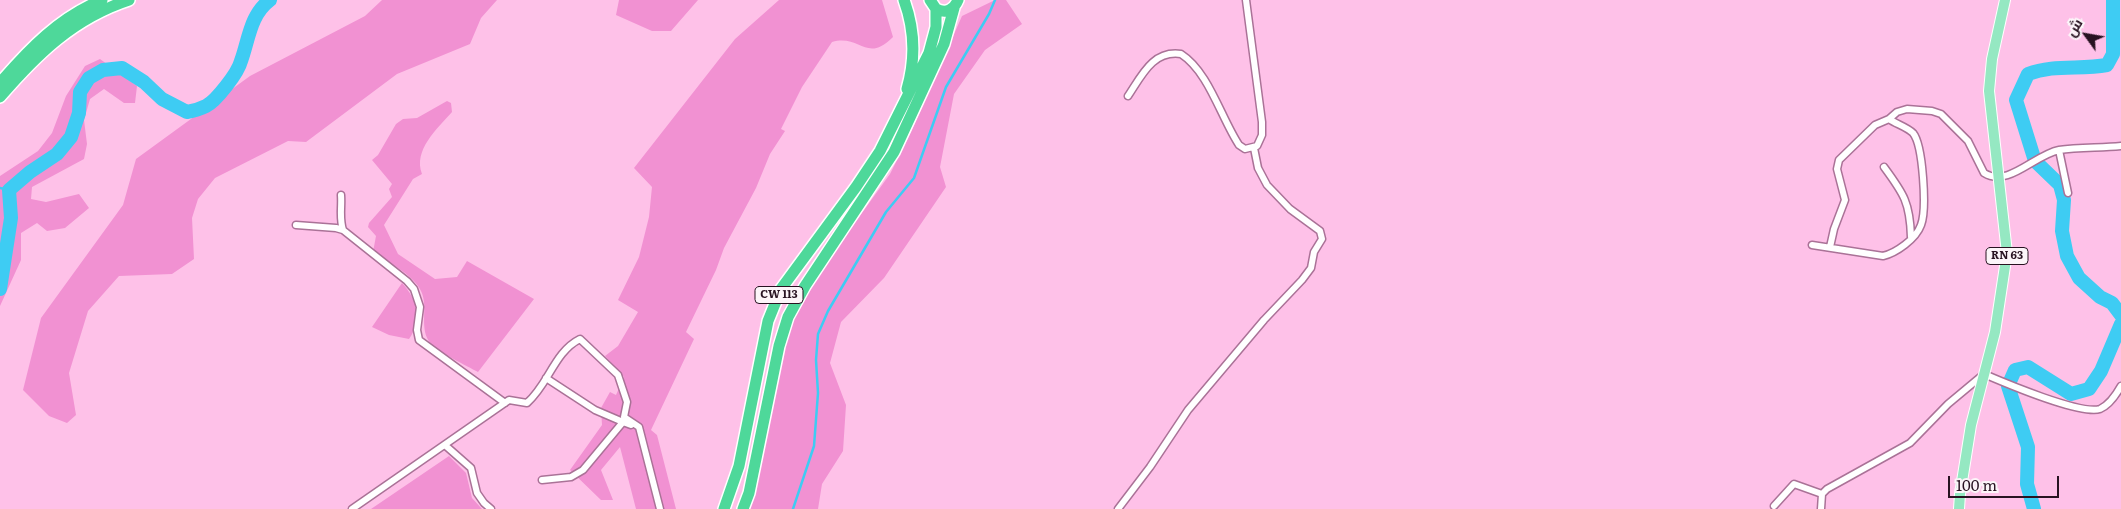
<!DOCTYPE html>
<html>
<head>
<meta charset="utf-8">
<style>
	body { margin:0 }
	#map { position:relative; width:2121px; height:509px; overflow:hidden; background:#fec1e8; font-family:Literata,Cairo,serif }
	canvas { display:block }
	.north { position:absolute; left:2061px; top:10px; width:50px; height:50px; -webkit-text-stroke:4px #fcf5f9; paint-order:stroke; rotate:302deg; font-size:14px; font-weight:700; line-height:20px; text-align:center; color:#281221 }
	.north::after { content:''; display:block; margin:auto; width:18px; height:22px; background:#281221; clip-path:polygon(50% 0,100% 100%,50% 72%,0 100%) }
	.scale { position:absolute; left:1948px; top:476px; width:111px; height:22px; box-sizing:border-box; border:2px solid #281221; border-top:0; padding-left:6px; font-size:15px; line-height:18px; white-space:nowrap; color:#281221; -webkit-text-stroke:4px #fcf5f9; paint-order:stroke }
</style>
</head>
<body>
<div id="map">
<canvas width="2121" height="509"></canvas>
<div class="north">ش</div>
<div class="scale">100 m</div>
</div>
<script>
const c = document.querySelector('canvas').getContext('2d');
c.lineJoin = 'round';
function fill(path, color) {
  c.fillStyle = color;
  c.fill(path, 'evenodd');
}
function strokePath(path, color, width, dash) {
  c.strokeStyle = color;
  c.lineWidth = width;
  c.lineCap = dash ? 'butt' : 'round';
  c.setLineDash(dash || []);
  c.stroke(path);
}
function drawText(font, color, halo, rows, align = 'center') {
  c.font = font + ' Literata,serif';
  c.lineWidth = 4;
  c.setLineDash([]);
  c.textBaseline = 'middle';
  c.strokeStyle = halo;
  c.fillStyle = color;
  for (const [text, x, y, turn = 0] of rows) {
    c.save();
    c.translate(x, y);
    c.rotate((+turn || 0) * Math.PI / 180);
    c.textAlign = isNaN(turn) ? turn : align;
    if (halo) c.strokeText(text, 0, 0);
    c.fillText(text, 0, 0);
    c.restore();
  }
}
fill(new Path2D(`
	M382 0H497L481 18 470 44 397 74 306 142 288 141 215 178 198 199 192 218 194 259 172 274 119 276 88 311 69 373 76 415 67 423 49 416 23 390 41 318 123 205 136 159 250 76 365 16Z
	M619 0H698L671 31H652L616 15Z
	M779 0H882L893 37C866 64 861 34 832 42L802 87 781 129 785 131 770 154 756 188 724 248 716 270 686 332 694 339 651 430 657 435 676 509H636L620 447 601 470 613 500H601L570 470 602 425 601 408 610 392 616 395 624 377 605 356 618 346 638 312 618 300 639 257 649 217 652 187 634 168 735 39Z
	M995 0H1006L1022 24 985 50 954 94 940 167 946 187 884 278 841 322 830 363 846 405 843 451 822 484 818 509H749L790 319 823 267 890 174 911 132 962 16Z
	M100 59 137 86 135 103H124L104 89 90 99 84 120 87 144 84 159 32 187 31 199 46 202 79 194 89 208 65 228 47 231 37 223 21 233V260L0 306V176L38 151 52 133 66 96 85 66Z
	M447 101 451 103 452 112C437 129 413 150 422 174L413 179 384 225 398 254 435 279 457 277 467 261 534 299 478 372C467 366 438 352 431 344 418 329 429 307 421 291 413 274 387 262 373 252L376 236 368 227 369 223 392 197 389 189 392 184 372 160 378 155 396 124 403 119 417 118Z
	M402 283C417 299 423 320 409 339L389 335 372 327Z
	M449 456 466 473 472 498 482 509H371Z`), '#f191d2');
strokePath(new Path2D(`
	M0 188 9 190
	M793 509 814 446 818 393 816 360 818 334 828 311 886 212 914 178 946 87 989 14 995 0`), '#3eccf3', 2.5);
strokePath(new Path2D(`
	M2113 0V54L2107 65C2080 70 2054 64 2028 74L2016 100 2035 161 2060 185 2064 200 2062 231 2067 256 2079 278 2100 297 2112 303 2121 315
	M0 289 11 218 9 190 30 172 57 154 71 137 79 113 80 92 89 78 103 70 122 68 144 82 162 99 187 112C193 111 200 109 206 106 216 101 238 73 241 61 249 39 250 15 270 0
	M2034 509 2027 484 2028 447 2008 386 2015 370 2028 367 2071 394 2089 389 2101 371 2121 324`), '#3eccf3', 14);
const street = new Path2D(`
	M1128 96C1142 75 1153 50 1181 54 1209 72 1221 118 1239 145L1245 149 1257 146 1262 135V122L1246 0
	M2059 150 2068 193
	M1884 167C1904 194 1910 203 1911 237
	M341 195C342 208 339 217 343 230
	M296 225 336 228 343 230 407 281 414 289 420 307 417 330 419 340 505 403
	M1812 245 1883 256C1896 253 1916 239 1921 225 1927 209 1923 145 1913 133 1907 127 1896 124 1889 119L1897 112 1907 109 1932 111 1941 114 1968 141 1984 173C2008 188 2034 155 2059 150 2079 147 2101 148 2121 146
	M1830 247 1834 229 1845 200 1837 169 1839 160 1875 125 1889 119
	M546 378 595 410 623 422
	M446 446 471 468 477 493 484 503 491 509
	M542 480 571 477 583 470 623 422 631 425
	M1774 506 1794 484 1822 494
	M352 509 509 400 527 403C549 384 554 352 580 339L618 375 627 402 624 417 639 427 660 509
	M1118 509 1150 467 1188 410 1264 320 1302 280 1311 268 1314 252 1322 239 1320 231 1290 209 1267 185 1258 168 1254 148
	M1821 509 1822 494 1827 489 1910 443 1948 404 1984 374C2005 383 2081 415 2100 409 2109 405 2116 395 2121 386`);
const primary = new Path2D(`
	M1959 509 1960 494 1971 425 1995 332 2007 253 1989 91 1992 59 2005 0`);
const highway = new Path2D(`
	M904 0C915 30 916 58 907 89
	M930 0 936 9C946 14 954 10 958 0
	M0 83C29 49 60 17 102 0
	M0 97C37 54 74 18 129 0
	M724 509 739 466 768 321 781 289 856 187 880 151 929 53 936 27V9
	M743 509 749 493 779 346 788 317 805 286 894 152 944 44 954 8`);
strokePath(street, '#aa7297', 9);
strokePath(primary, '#fff', 12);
strokePath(highway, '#fff', 14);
strokePath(street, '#fff', 6);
strokePath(primary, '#95e8c2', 10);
strokePath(highway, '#4ed89a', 11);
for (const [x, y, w] of [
	[2007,256,42],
	[779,295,48]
]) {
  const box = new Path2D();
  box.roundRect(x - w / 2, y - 8.5, w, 17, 4);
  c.fillStyle = '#fcf5f9';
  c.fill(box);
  strokePath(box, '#281221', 1);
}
drawText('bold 11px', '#281221', null, [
	["RN 63",2007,256],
	["CW 113",779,295]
]);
</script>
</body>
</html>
